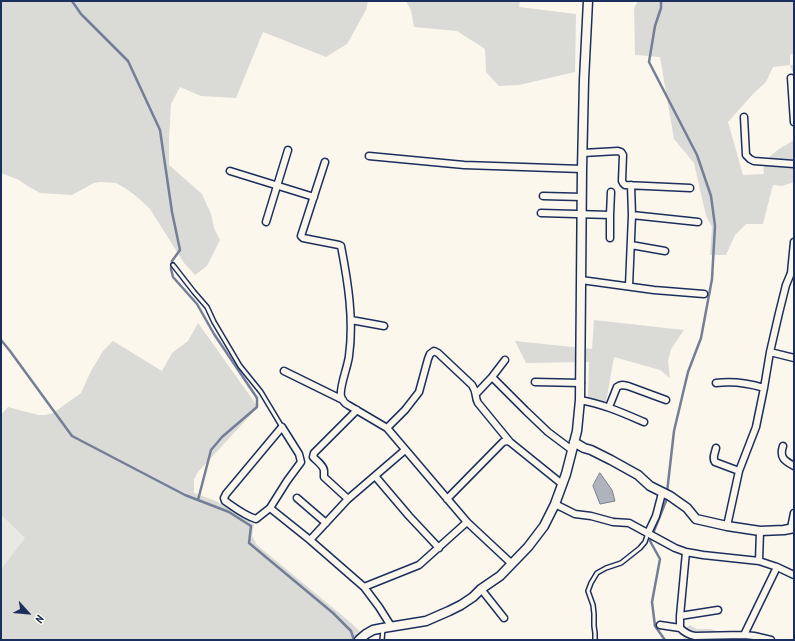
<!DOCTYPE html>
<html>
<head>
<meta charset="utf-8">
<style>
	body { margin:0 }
	#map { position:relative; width:795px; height:641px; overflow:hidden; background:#fbf7ec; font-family:Kalam,sans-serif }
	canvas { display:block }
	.frame { position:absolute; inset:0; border:2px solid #1b2f5e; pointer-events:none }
	.north { position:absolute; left:8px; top:593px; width:40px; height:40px; -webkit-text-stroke:3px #fbf7ec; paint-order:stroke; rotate:117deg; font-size:11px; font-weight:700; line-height:16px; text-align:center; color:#1b2f5e }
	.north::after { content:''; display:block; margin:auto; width:14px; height:18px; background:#1b2f5e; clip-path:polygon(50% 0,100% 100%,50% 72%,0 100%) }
</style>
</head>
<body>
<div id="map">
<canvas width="795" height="641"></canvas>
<div class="frame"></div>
<div class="north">N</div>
</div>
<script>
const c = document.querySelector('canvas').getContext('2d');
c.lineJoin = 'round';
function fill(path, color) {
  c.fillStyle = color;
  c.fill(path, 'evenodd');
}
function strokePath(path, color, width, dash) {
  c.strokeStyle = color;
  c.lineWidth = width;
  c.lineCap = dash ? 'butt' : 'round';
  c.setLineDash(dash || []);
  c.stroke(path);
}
fill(new Path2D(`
	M1 515 25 538 1 569Z`), '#eae8e2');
fill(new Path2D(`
	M1 1H368L366 10 347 44 326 57 263 32 236 98 201 96 180 87 171 104 169 138V165L202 194 211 214 214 228 220 240 207 266 195 275 184 263 150 209 136 196 125 188 116 183 101 182 94 183 72 195 40 193 26 185 19 180 1 173Z
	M406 1H520L519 7 576 14 575 72 519 85 499 86 486 72 485 49 457 31 414 27 411 10Z
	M638 1H728L729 2 794 1V54H790V65H794V74L793 73 790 65 773 67 766 82 753 94 728 122 743 175 764 174C761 157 781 148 794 140V182L782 186 773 185 763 224H746L735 235 726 255H710L712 227 706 216 694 163 674 139 660 57 635 55 634 8Z
	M594 320 684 330 671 349 668 361 670 378 660 370 614 357 606 402 588 397 589 362 526 363 515 341 592 349Z
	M198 323 258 407 198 472 194 479V493L216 501 254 524 252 536 257 545 350 622 369 640H1V569L25 538 1 515V415L8 407 38 415H45L53 413 81 393 91 371 103 351 113 341 162 371 172 353 188 341Z
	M690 625 696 629H711L721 633 724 640H682L688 634 687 631V627Z`), '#dadad7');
const water = new Path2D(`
	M600 473 612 490 615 501 600 504 593 486Z`);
fill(water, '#afb3bb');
strokePath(water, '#747e96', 1);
strokePath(new Path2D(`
	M72 1 81 14 128 61 160 130 172 212 180 250 172 261 171 269 173 277 197 304 214 334 257 398V407L222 437 211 450 198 500
	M661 1V8L655 26 649 62 697 155 711 196 715 226 712 279 701 338 688 372 674 431 666 501 650 541 660 559 652 602 655 626 665 640
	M1 340 10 351 72 436 185 495 229 512 251 526 249 543 333 613 351 631 354 640`), '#747e96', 2.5);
const service = new Path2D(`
	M173 265 194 292 207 307 214 322 240 366 261 392 282 427
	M382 640 383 629
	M595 640V633L594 626V614L593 605 588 591 591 583 597 573 606 568 621 563 640 548 645 542 648 533`);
const minor = new Path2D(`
	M791 78 794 122
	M744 117 746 155 750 159 754 161 794 164
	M583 153 618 151 621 152 623 155 622 181 623 183 625 185 690 188
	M369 156 464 165 582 169
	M325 162 301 236 303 238 339 245 341 246C348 282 354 320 349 356 348 366 339 388 341 396 342 400 344 403 348 405L387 428 467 522 512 564
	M230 171 314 197
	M543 196 582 197
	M541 213 610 215 611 192
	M632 215 698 222
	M266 222 288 150
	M610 238V215
	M631 245 665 251
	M581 280 654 290 704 294
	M629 286 632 215 631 185
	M351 320 384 326
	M770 352 794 358
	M284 371 343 400
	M492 377 505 360
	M535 382 581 383
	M716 383C733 381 748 383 764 388
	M476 394 492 377 526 411 548 432 572 450
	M580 400C603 404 623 413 644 422
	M609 407 617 387C621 384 624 385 628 386L666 400
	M387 428 405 410 419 392 428 359 430 354 434 351 438 353 472 385C478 394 474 396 478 403L510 442
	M783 446C779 458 785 461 794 466
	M716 448C715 453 712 458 715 462L739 471
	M375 476 409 516 439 548
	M297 498 326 523
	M348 499 324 477C324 475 324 473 324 471 324 466 317 461 313 457L314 453 357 410
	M447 499 503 442 507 441 510 442 562 484
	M555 504 575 514 591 516 613 522 629 523 675 548 686 552 703 555 759 561
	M270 508 256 519C245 516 235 508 225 501L224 498 226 494 282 427 299 454 301 462 287 481 270 508 310 540 364 587 379 607 391 626
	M727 526 739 471 756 427 764 388 770 352 779 313 786 285 791 273 794 242
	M791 528 794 513
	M760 531 759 561 777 567 794 575
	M648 533 656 516 662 493
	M310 540 348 499 405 450
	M364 587 419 565 467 522
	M481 589 504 618
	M680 616 718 610
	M660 625 680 628V616L686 552
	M680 628C685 633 689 635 695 636L744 635 777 567
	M744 635 754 636 771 640`);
const tertiary = new Path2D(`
	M574 442 584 448 591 450 611 460 638 475 650 486 670 496 687 508 696 519 727 526 760 531 784 530 794 528
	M359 640 366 634 373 630 383 628 426 621 449 611 461 605 473 597 481 589 500 576 528 547 544 526 555 504 566 474 577 431 580 400 582 169 584 80 588 1`);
strokePath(service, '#1b2f5e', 6);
strokePath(minor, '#1b2f5e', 9);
strokePath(tertiary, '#1b2f5e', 11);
strokePath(service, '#fbf7ec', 3);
strokePath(minor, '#fbf7ec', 6);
strokePath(tertiary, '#fbf7ec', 8);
</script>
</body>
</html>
